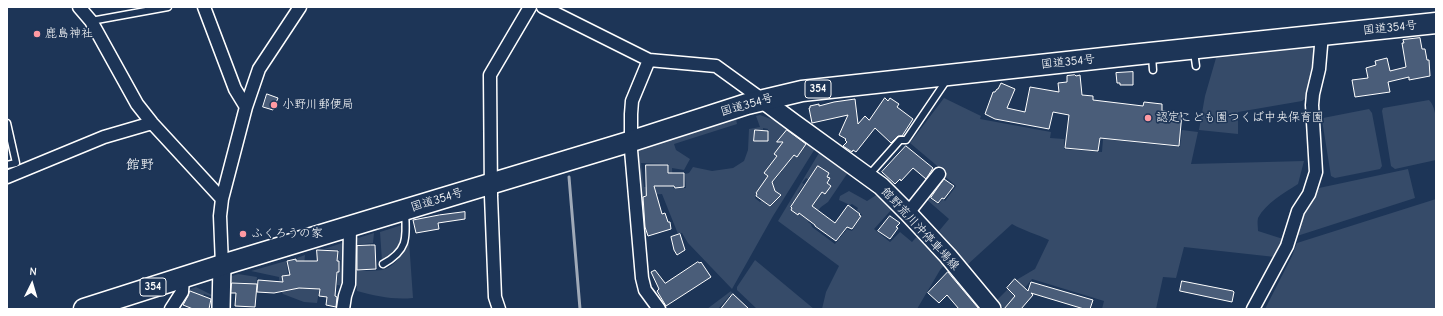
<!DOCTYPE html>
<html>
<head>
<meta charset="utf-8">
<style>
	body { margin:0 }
	#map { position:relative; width:1443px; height:316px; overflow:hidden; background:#1d3557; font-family:"Comic Neue",sans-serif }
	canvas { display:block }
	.frame { position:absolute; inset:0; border:8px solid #fff; pointer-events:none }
	.north { position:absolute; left:12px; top:264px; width:40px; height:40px; -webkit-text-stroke:3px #1d3557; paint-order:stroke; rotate:5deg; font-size:11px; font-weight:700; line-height:16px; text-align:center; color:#fff }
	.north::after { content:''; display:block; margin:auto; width:14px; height:18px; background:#fff; clip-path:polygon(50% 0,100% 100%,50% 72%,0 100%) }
</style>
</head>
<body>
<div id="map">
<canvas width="1443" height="316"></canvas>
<div class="frame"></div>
<div class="north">N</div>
</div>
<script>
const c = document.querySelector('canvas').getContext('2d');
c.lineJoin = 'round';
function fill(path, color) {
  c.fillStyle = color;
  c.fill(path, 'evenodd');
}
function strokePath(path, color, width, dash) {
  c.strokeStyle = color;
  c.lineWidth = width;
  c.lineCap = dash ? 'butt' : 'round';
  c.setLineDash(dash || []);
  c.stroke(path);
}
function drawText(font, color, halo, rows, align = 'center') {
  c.font = font + ' "Comic Neue","Klee One",sans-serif';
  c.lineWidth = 3.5;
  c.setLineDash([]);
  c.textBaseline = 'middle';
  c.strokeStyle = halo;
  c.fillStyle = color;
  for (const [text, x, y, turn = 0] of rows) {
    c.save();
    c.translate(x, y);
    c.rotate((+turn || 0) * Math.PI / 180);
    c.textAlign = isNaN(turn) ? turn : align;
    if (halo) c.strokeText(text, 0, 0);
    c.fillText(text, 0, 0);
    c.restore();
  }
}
fill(new Path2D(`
	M1316 47 1312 75 1306 98 1302 101 1238 112V134L1199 130 1205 96 1216 58Z
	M944 98 981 116 980 119 1051 132 1050 138 1064 139V149L1102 152 1103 139 1180 147 1182 130 1198 132 1191 164 1304 161 1298 184C1284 193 1266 203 1258 218 1257 222 1258 227 1258 231L1283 239 1275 257 1184 247 1176 278 1163 277 1156 309H1102L1104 301 1032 279 1008 309H1004L997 300 1018 279 1035 269 1049 240C1037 234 1024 231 1012 224L967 265 939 231 949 219 926 199 927 197 938 204 943 199 945 201 956 186 940 172 942 170 910 143Z
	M1429 100C1440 111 1436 145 1436 160L1395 169 1391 166 1382 111 1383 108Z
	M1369 109 1372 113 1382 166 1380 169 1335 178 1331 176 1322 120 1323 118Z
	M760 115 784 124 816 147 773 216 732 289 688 243 682 233 678 234 662 194 639 196 636 151 736 119 737 124 674 144 676 150 690 159 684 170 672 168 673 188H686L685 174 689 173 693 167 712 171 733 168 744 161 748 150 749 129 760 127 756 116ZM763 128 768 129V141H753L755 130 763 131ZM779 142H794V155L788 164 774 154 782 144ZM641 163 668 164 669 182 661 186 644 187ZM772 163 782 171 774 181 764 173ZM763 184 766 186 767 185 781 195 770 206 762 200 760 202 755 198 757 194 756 193Z
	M819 153H823L849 171 828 202 821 207 808 222 811 224 812 227 835 244 847 229 852 231 862 215 857 210 858 208 852 204 850 205 839 200 840 196 849 191 867 201 878 194 893 208 874 229 890 242 900 232 912 242 919 234 946 263 940 270 917 309H822L826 292 839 266 778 221ZM816 169H822L829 173 827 177 830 179 827 183 830 186 825 194 822 192 814 204 798 193 804 184 802 183 806 178 809 180Z
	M1408 169 1415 198 1297 236 1295 235 1304 209 1312 200 1319 188Z
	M1436 199V309H1265L1292 256 1297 243Z
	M402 225C402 239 403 244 392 254 389 257 386 259 382 261L380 232Z
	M374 233 373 243 355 245V239Z
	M409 241 413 298C393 300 376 296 357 291L356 271C365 271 374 271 382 270 395 267 404 252 409 241Z
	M345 242 343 286 337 285 338 272H340L341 260H338L339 250 324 249Z
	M305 255 302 289H311L312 286H320L317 303 304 302 283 294 280 289 279 277 251 271 286 261 288 274 299 272 297 258Z
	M755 260 814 309H757L737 290V287Z
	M238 274 257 277 256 285H250V283L229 282V277Z
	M196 287 216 297V309H210L213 297 204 294 203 296 189 290 180 305 186 309H176L188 290Z
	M731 291 732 293 718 309H707Z`), '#364b69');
strokePath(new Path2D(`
	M569 177 580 309`), '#a0aab8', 3);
const building = new Path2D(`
	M1420 38 1422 49H1425L1427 60H1429L1430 76 1409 80V77L1388 82 1390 92 1355 97 1352 80 1368 78 1366 68 1376 65 1375 61 1387 58 1390 71 1406 67 1402 43H1404L1403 40Z
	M1133 72V85H1120V83H1117L1116 73Z
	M1075 75 1076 76 1080 75 1082 95 1093 96V100L1143 106 1144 102 1162 104V111L1182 113 1179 146 1100 138 1098 151 1065 148 1069 115 1053 112 1049 129 995 119 985 114 993 92H995L997 89H998L1001 83 1015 89 1007 108 1025 112 1030 87 1059 92 1058 83 1067 82V76Z
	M267 94 278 98 273 110 263 107Z
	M885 98 888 101 890 98 899 104 897 107 913 119 902 136H898L891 143 875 128 856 152 853 150 852 152 843 146 847 142 845 140 846 139 839 135 848 115 812 123 809 108H810V106L819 104V106L834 102 855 99 858 124 865 116 869 120Z
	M755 130 768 131V141H754Z
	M787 130 806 144 797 157 794 155 772 182 775 191 781 195 770 206 756 196 757 194 756 193 768 176 764 173 777 156 774 154 783 142H777Z
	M906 146 933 168 926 179 913 168 901 181 900 179 895 184 882 172Z
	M646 165H668V173H684V187L675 188 674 186H654L662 214 665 213 668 222H670L671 229 648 236 645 227 643 197 646 196Z
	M818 166 829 173 827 177 830 178 827 183 831 186 825 194 822 192 812 206 835 223 848 205 860 214 859 215 861 216 852 229 847 227 836 241 815 226V225L799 213 798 215 791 210 792 208 791 207Z
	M944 179 954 186 944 199 942 198 938 203 931 198Z
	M465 212V219L438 223 439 229 416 233 413 220 439 215Z
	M890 216 900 223 896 227 898 228 890 239 878 231Z
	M680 234 685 250 677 255 674 250 671 237Z
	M371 245H375L376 269 357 270V246Z
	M317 250 338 251 337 261H339V272H337L335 296 337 297 336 307 326 305 327 297 319 296 320 289 299 288 274 293 257 292 258 280 283 282 282 276 290 275 287 261 296 259V261H317Z
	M698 262 700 263 701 262 711 277 666 306 657 291 659 289 651 272 655 270 665 283Z
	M948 272 952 277 979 309H959L947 295 939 303 928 293Z
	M1015 279 1028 291 1031 282 1093 300 1090 309H1084L1031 293 1033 295 1021 309H1004L1015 296 1007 288Z
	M1182 281 1233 291 1234 292 1232 302 1180 291Z
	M232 283 257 284 255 307 235 306 236 293H231Z
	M190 291 211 299 209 309H193L183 305 188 296Z
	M733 294 749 309H721Z`);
fill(building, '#4a5d79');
strokePath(building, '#fff', 1);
const service = new Path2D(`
	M91 21 168 7
	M1194 52 1196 66
	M1152 56 1153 70
	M7 123 16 163 7 165
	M869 175 900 140H906L944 84V79
	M383 264C407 251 407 239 405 213`);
const minor = new Path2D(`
	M79 7 91 21 137 104 152 123 222 199
	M204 7 235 89 246 107
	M543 7 649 60 632 101 631 114V150L642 278 645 290 659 309
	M649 60 716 66 763 100
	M7 177 104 137 152 123
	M908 213 939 174
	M222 265 220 216 222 199 246 107 259 69 300 7
	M171 309 182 292 183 278
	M343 309 345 296 349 284 350 227
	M499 309 495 297 491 196 490 75 530 7
	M1253 309 1287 246 1298 211 1309 194 1316 172 1312 105 1313 94 1319 69 1322 34`);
const secondary = new Path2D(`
	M763 100 794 123 881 186 908 213 948 256 992 309
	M221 309 222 265`);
const trunk = new Path2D(`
	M84 309 222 265 632 141 747 104 802 91 1131 55 1436 23`);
strokePath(service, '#fff', 9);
strokePath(minor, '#fff', 15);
strokePath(secondary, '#fff', 20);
strokePath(trunk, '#fff', 23);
strokePath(service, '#1d3557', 6);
strokePath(minor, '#1d3557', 12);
strokePath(secondary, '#1d3557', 17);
strokePath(trunk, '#1d3557', 20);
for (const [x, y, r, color] of [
	[37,34,4,"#ff9aa2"],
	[274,105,4,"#ff9aa2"],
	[1148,118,4,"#ff9aa2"],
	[243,234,4,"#ff9aa2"]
]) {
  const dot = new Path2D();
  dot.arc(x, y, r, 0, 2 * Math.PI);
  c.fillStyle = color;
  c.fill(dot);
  strokePath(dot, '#1d3557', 1.5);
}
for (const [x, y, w] of [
	[818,89,26],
	[153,287,26]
]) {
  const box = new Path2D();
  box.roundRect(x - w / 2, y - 9, w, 18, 3);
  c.fillStyle = '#1d3557';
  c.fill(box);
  strokePath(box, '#fff', 1);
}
drawText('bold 11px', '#fff', null, [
	["354",818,89],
	["354",153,287]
]);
drawText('12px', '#fff', '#1d3557', [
	["国道354号",1390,28,-6],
	["国道354号",1068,62,-6],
	["国道354号",747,105,-16],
	["国道354号",437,200,-17],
	["館野荒川沖停車場線",920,229,47]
]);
drawText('12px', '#fff', '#1d3557', [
	["鹿島神社",45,34],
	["小野川郵便局",282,105],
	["認定こども園つくば中央保育園",1156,118],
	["ふくろうの家",251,234]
], 'left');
drawText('14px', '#fff', '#1d3557', [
	["館野",140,165]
]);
</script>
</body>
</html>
